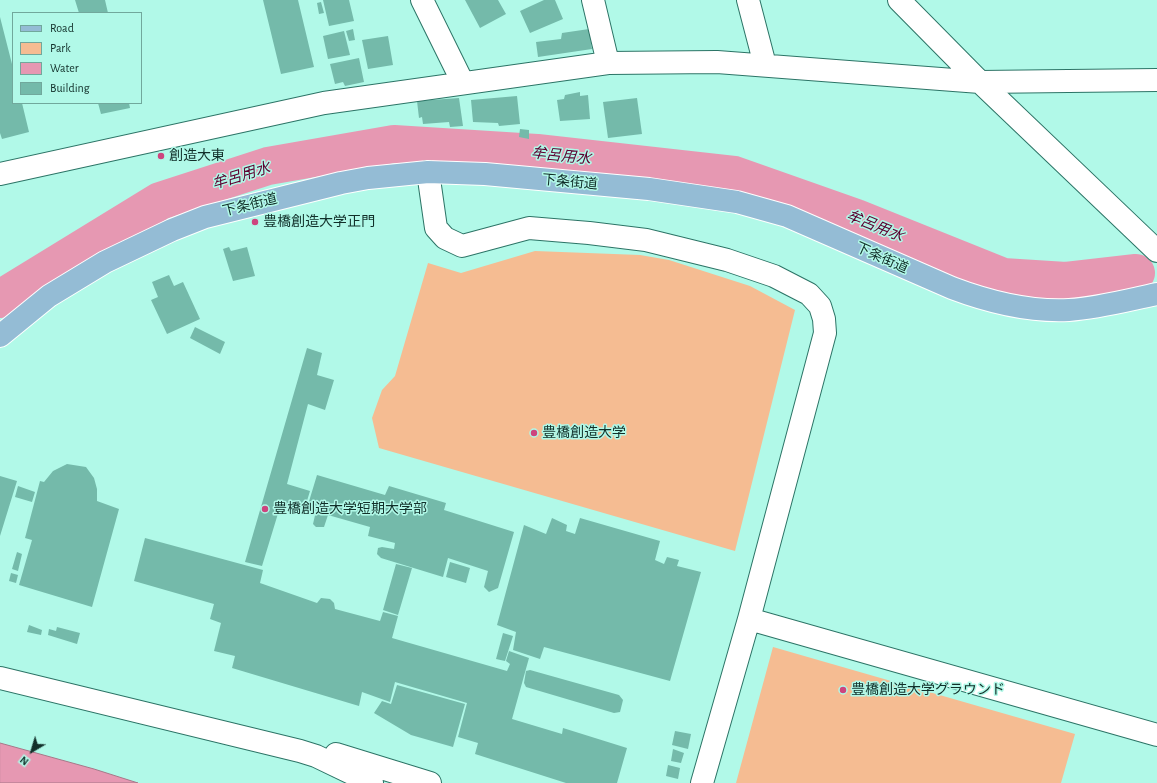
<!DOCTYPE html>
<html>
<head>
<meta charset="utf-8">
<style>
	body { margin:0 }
	#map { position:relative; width:1157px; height:783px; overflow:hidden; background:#b1f9e8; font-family:"Alegreya Sans",sans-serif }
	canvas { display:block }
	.legend { position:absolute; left:12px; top:12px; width:130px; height:92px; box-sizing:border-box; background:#b1f9e8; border:1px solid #71a89c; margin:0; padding:5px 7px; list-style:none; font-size:12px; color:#112f29 }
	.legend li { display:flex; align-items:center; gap:8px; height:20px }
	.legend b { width:20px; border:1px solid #71a89c }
	.north { position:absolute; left:12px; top:731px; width:40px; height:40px; -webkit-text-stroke:3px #b1f9e8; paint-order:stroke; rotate:218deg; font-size:11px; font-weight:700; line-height:16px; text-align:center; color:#112f29 }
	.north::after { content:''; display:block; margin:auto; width:14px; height:18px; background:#112f29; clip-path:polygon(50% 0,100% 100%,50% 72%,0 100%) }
</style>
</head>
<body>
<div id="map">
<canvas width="1157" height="783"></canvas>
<ul class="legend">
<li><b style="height:5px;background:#94bcd5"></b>Road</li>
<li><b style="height:11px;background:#f5bc92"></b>Park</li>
<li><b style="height:11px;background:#e698b2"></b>Water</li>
<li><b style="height:11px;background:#74baaa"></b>Building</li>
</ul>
<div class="north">N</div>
</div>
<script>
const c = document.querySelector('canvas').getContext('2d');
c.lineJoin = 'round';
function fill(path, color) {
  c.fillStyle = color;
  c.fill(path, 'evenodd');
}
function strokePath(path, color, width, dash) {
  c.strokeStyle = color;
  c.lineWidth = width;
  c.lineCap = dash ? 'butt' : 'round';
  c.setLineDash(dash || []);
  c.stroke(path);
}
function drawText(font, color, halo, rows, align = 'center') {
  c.font = font + ' "Alegreya Sans","Noto Sans JP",sans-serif';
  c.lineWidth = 3;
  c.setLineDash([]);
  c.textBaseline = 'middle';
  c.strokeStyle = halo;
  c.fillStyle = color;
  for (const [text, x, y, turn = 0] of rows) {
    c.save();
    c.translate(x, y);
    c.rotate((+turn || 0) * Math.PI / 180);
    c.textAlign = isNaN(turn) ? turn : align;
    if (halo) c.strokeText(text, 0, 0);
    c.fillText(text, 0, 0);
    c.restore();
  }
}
fill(new Path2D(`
	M535 251 640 255 669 260 750 286 795 310 735 551 379 448 372 418 382 390 395 376 428 263 461 273Z
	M773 647 1075 734 1061 783H736Z`), '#f5bc92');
const water = new Path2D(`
	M0 743 94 769 138 783H0Z`);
fill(water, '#e698b2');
strokePath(water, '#a67889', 1);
strokePath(new Path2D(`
	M0 299 160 201 268 166 394 144 537 153 734 175 856 218 1003 277 1066 281 1136 273`), '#e698b2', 38);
fill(new Path2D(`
	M75 0H105L108 13H79Z
	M263 0H298L314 67 281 74Z
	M323 0H349L354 21 329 26Z
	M465 0H498L506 14 480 28Z
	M544 0H555L563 19 530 33 520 11Z
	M321 2 324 13 319 14 317 3Z
	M0 17 13 68V103H22L29 132 2 139 0 133Z
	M353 29 355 40 349 41 346 31Z
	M589 29 592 49 538 57 536 42 561 39 562 33Z
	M344 31 350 55 328 59 323 36Z
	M388 36 393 65 368 69 362 40Z
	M359 58 364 82 345 86 343 82 335 84 330 64Z
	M580 92V96L588 95 590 119 560 121 557 100 564 99 565 95Z
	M517 96 520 124 499 126 498 123 473 122 471 100Z
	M459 98 463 126 450 127 449 122 423 124 422 117 419 118 417 101Z
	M637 98 642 134 608 138 603 102Z
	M98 103H129L130 108 101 114Z
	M520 129 529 130V139L519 137Z
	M229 247 231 251 247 247 255 276 233 281 223 249Z
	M169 275 174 286 183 282 200 319 167 334 151 300 158 297 152 282Z
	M195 327 225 342 220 354 190 338Z
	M307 348 322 353 317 375 334 380 325 410 308 404 287 484 310 491 303 514 280 507 262 566 245 562Z
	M67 464 86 467 94 478 97 489V501L119 509 92 607 19 585 32 540 25 538 40 481 44 482 53 471Z
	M317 475 385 495 389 486 446 503 444 510 514 532 498 588 489 592 484 587 488 571 448 558 443 577 381 558 377 554 378 548 382 547 394 549 395 543 368 536 370 527 328 515 324 527H316L313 524 316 511 307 508Z
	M0 476 17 481 0 536Z
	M18 486 35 492 32 502 15 497Z
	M552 518 567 525 566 531 575 534 580 518 660 541 655 560 664 564 667 557 679 560 677 566 701 572 670 681 544 647 540 659 513 650 516 632 497 625 524 525 546 534Z
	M145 538 263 570 260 583 317 603 321 598 330 599 334 603 335 609 380 621 383 612 398 616 392 638 507 671 510 664 506 661 509 651 529 658 512 719 562 734 563 728 627 748 617 783H566L475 754 478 743 458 737 467 703 395 682 390 702 362 692 359 706 232 668 235 656 214 651 221 623 210 619 214 604 134 581Z
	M17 552 22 554 18 571 12 569Z
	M450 562 470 568 466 583 446 577Z
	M396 564 412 568 398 615 383 610Z
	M11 573 18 575 16 583 9 581Z
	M29 625 42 630 41 635 27 632Z
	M57 627 80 633 77 644 48 635 49 629 56 631Z
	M503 633 513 636 505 661 496 659Z
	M530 670 619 695 623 700 620 712 614 713 526 687 524 683 526 671Z
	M397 685 465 704 453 747 411 735 374 713 382 701 391 704Z
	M675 731 691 734 688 749 672 745Z
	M673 749 684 753 681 763 671 761Z
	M668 765 680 768 678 779 666 776Z`), '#74baaa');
const minor = new Path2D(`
	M422 0 463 83
	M593 0 608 63
	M748 0 765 65
	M899 0 980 82 1157 251
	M428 172 436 228 445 238 462 246 529 228 589 233 646 240 727 260 774 276 809 294 820 306 824 319 825 333 749 619 1157 735
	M0 174 324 103 608 63 717 62 980 82 1157 80
	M0 678 300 751 316 756 372 783
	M336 754 430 783
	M702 783 749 619`);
const major = new Path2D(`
	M0 336 49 296 105 262 172 230 205 217 341 183 368 178 428 172 485 174 649 189 737 202 787 216 952 288C989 302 1030 312 1069 310 1099 308 1128 300 1157 294`);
strokePath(minor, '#2c7466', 24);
strokePath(major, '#fff', 24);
strokePath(minor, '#fff', 22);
strokePath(major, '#94bcd5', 22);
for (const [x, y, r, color] of [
	[161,156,4,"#cd447e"],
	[255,222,4,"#cd447e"],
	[534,433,4,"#cd447e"],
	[265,509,4,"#cd447e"],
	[843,690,4,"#cd447e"]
]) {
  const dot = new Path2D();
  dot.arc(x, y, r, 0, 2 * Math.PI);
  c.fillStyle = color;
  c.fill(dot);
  strokePath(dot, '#b1f9e8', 1.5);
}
drawText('14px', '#112f29', '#b1f9e8', [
	["創造大東",169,156],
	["豊橋創造大学正門",263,222],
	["豊橋創造大学",542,433],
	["豊橋創造大学短期大学部",273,509],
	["豊橋創造大学グラウンド",851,690]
], 'left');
drawText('14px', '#112f29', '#b1f9e8', [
	["下条街道",570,182,5],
	["下条街道",250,205,-14],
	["下条街道",882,258,24]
]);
drawText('italic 15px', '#5d0030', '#b1f9e8', [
	["牟呂用水",561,156,6],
	["牟呂用水",241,176,-17],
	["牟呂用水",875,226,22]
]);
</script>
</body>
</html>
